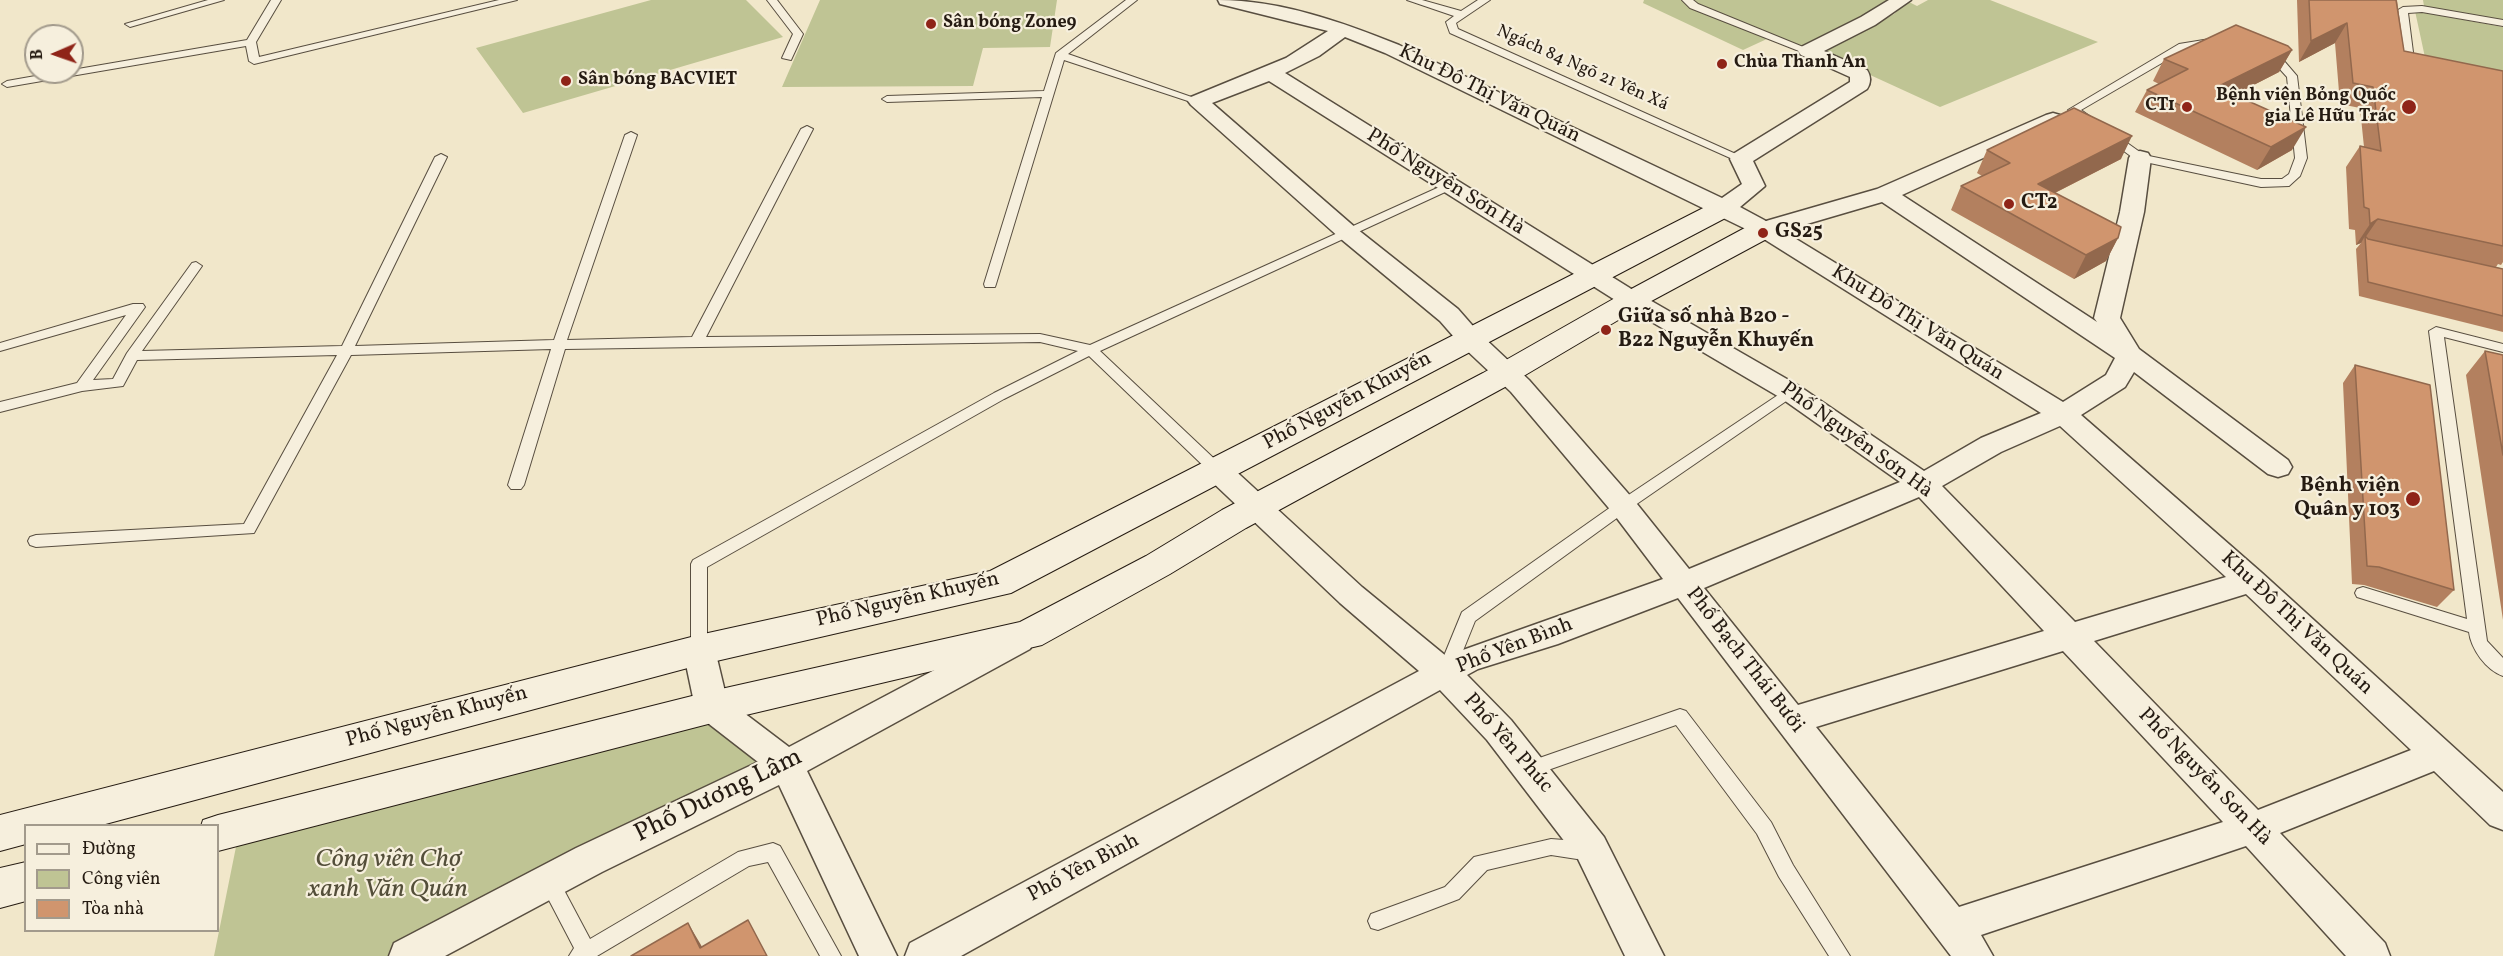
<!DOCTYPE html>
<html>
<head>
<meta charset="utf-8">
<style>
	body { margin:0 }
	#map { position:relative; width:2503px; height:956px; overflow:hidden; background:#f1e7ca; font-family:Vollkorn,serif }
	canvas { display:block }
	.legend { position:absolute; left:24px; top:824px; width:195px; height:108px; box-sizing:border-box; background:#f6efdd; border:2px solid #a29a8c; margin:0; padding:8px 10px; list-style:none; font-size:18px; color:#251b12 }
	.legend li { display:flex; align-items:center; gap:12px; height:30px }
	.legend b { width:30px; border:2px solid #a29a8c }
	.north { position:absolute; left:24px; top:24px; width:60px; height:60px; box-sizing:border-box; background:#f6efdd; border:2px solid #a29a8c; border-radius:50%; rotate:268deg; font-size:16px; font-weight:700; line-height:24px; text-align:center; color:#251b12 }
	.north::after { content:''; display:block; margin:auto; width:21px; height:27px; background:#8f2418; clip-path:polygon(50% 0,100% 100%,50% 72%,0 100%) }
</style>
</head>
<body>
<div id="map">
<canvas width="2503" height="956"></canvas>
<ul class="legend">
<li><b style="height:8px;background:#f6efdd"></b>Đường</li>
<li><b style="height:16px;background:#bfc494"></b>Công viên</li>
<li><b style="height:16px;background:#d0956e"></b>Tòa nhà</li>
</ul>
<div class="north">B</div>
</div>
<script>
const c = document.querySelector('canvas').getContext('2d');
c.lineJoin = 'round';
function fill(path, color) {
  c.fillStyle = color;
  c.fill(path, 'evenodd');
}
function strokePath(path, color, width, dash) {
  c.strokeStyle = color;
  c.lineWidth = width;
  c.lineCap = dash ? 'butt' : 'round';
  c.setLineDash(dash || []);
  c.stroke(path);
}
function drawText(font, color, halo, rows, align = 'center') {
  c.font = font + ' Vollkorn,serif';
  c.lineWidth = 4.5;
  c.setLineDash([]);
  c.textBaseline = 'middle';
  c.strokeStyle = halo;
  c.fillStyle = color;
  for (const [text, x, y, turn = 0] of rows) {
    c.save();
    c.translate(x, y);
    c.rotate((+turn || 0) * Math.PI / 180);
    c.textAlign = isNaN(turn) ? turn : align;
    if (halo) c.strokeText(text, 0, 0);
    c.fillText(text, 0, 0);
    c.restore();
  }
}
fill(new Path2D(`
	M651 0H746L783 37 523 113 476 48Z
	M820 0H1057L1050 47 983 48 973 86 782 87Z
	M1644 0H1894L1804 47 1769 38 1743 50 1643 3Z
	M1928 0H1990L2098 42 1940 107 1820 52 1894 14 1907 1 1917 6Z
	M2423 0H2503V21L2424 6Z
	M2415 11 2503 27V77L2426 62Z
	M709 713 778 765 406 956H214L239 832Z`), '#bfc494');
const lane = new Path2D(`
	M208 0H224L130 27 125 24Z
	M271 0H281L256 42 259 57 499 0H517L254 64 249 61 246 46 7 87 2 84 7 81 58 72H72V70L247 40Z
	M767 0H777L803 34 791 60 782 58 793 34Z
	M1126 0H1137L1068 54 1203 101 1202 103H1194L1064 60 996 284 995 287H985L984 284 1042 97 887 102 882 99 887 96 1044 91 1056 53Z
	M1407 0H1422L1461 11 1478 0H1490L1456 23 1458 29 1747 159 1745 161H1737L1450 33 1446 22 1454 16Z
	M1682 0H1693L1698 4 1813 51 1804 53 1690 8Z
	M2422 6 2503 20V26L2422 12 2408 13 2414 60 2422 69 2417 72 2404 61 2398 10 2403 7Z
	M2216 38 2236 40 2285 62 2297 76 2307 158 2300 176 2289 186 2261 187 2136 160 2068 110 2179 44ZM2216 44 2230 45 2277 66 2287 77 2295 158 2289 174 2282 179H2261L2144 155 2081 110 2186 49Z
	M807 126 813 129 706 337 1040 334 1090 345 1446 184H1454L1456 187 1100 351 1223 467 1225 471 1223 475H1213L1089 356 1004 399 707 567V650L705 655 699 657 693 655 691 650V564L693 560 994 393 1078 351 1040 342 565 349 524 485 521 489H511L508 485 551 349 351 355 254 533 36 547 30 545 28 541 30 537 36 535 244 524 337 355 137 360 123 386 82 391 0 412V402L77 383 126 315 0 351V343L133 304H143L145 307 93 380 113 379 127 353 192 263 196 262 202 266 142 351 342 346 435 157 441 154 447 157 355 346 554 340 625 135 631 132 637 135 567 340 692 337 801 129Z
	M2436 327 2503 344V352L2444 337 2487 641 2503 658V676C2486 670 2471 649 2469 632L2357 597 2355 593 2357 589 2363 587 2467 619 2429 331Z
	M1790 387 1795 389 1797 392 1795 395 1628 510 1475 621 1452 678 1446 680 1440 678 1437 673 1462 612 1618 502Z
	M1680 709 1686 711 1771 822 1793 865 1850 956H1829L1779 877 1757 834 1676 725 1531 776 1525 773 1522 768 1525 763Z
	M1551 839 1577 841 1591 840 1598 842 1600 848 1598 854 1577 859 1551 855 1487 870 1459 899 1378 930 1371 928 1368 921 1371 914 1445 887 1474 857Z
	M773 843 780 846 841 956H820L768 862 749 866 597 956H569L574 948 539 881 542 875 549 872 556 875 590 939 738 852Z`);
const street = new Path2D(`
	M1218 0C1280 0 1342 22 1399 45L1722 198 1742 184 1730 159 1733 154 1850 82V77L1801 55 1798 51 1801 47 1861 17 1889 0H1911L1875 25 1824 51 1867 70C1871 76 1871 83 1867 89L1753 161 1765 186 1740 207 1766 221 1877 189 2046 115 2053 113 2060 115 2064 119 2060 123 1902 195 2097 322 2094 318 2120 212 2129 158 2132 153 2140 151 2148 153 2151 158 2144 212 2120 318 2139 349 2288 460 2292 467 2288 474 2278 477 2268 474 2134 372 2125 387 2081 415 2262 573 2503 792V830L2490 825 2434 771 2280 833 2385 943 2390 956H2346L2246 846 1981 935 1993 956H1951L1678 598 1558 644 1478 669 1467 675 1511 720 1604 837 1664 956H1625L1578 859 1487 740 1440 690 961 956H905L910 943 1419 671 1340 603 1208 478 1204 471 1208 464 1218 461 1228 464 1362 587 1446 656 1663 579 1613 513 1511 392 1461 345 1440 321 1341 239 1191 105 1188 101 1191 97 1286 58 1328 31 1220 4ZM1345 37 1385 53 1756 234 2041 413 1981 438 1924 471 1799 386 1641 295 1285 73 1319 56ZM1269 81 1623 305 1781 398 1900 482 1689 569 1633 499 1529 380 1479 333 1458 309 1357 229 1212 103ZM1882 202 2115 358 2106 375 2063 402 1783 231ZM2060 426 2226 577 2075 622 1942 486 2001 452ZM1919 497 2044 631 1798 705 1704 588ZM2246 594 2411 750 2258 810 2094 641ZM2063 651 2223 822 1959 907 1816 727Z
	M1019 627 1030 631 1035 640 1030 649 807 771 897 956H859L779 785 602 872 445 956H389L394 943 576 848 758 762 700 717 695 707 683 650 688 641 699 637 710 641 715 650 727 700 789 747 1008 631Z`);
const secondary = new Path2D(`
	M1724 200 1733 202 1737 208 1733 214 1011 593 699 665 98 826H26V844L0 851V815L699 635 990 571 1715 202Z
	M1764 221 1774 223 1778 229 1774 235 1642 306 1505 387 1246 528 1170 574 1042 645 712 723 218 851V826H201L203 820 218 815 712 691 1020 622 1146 556 1222 510 1483 373 1622 294 1754 223Z
	M26 862V901L0 908V868Z`);
strokePath(lane, '#584e40', 2);
strokePath(street, '#584e40', 3);
strokePath(secondary, '#251b12', 2);
fill(lane, '#f6efdd');
fill(street, '#f6efdd');
fill(secondary, '#f6efdd');
fill(new Path2D(`
	M2297 0H2397L2404 51 2503 246V262L2501 265 2498 264 2496 267 2503 269V332L2359 296 2356 249 2361 243 2356 245 2355 230 2349 229 2346 167 2360 146 2364 147 2360 108 2340 104 2335 43 2299 62Z
	M2292 50 2279 72 2234 95 2292 150 2257 170 2135 112 2147 90 2159 84 2153 81 2164 59Z
	M1987 150 2121 159 2055 193 2118 238 2106 261 2074 279 1951 210 1961 186 1982 176 1977 173Z
	M2485 351 2503 355V620L2466 375Z
	M2355 365 2454 590 2437 607 2364 585 2352 584 2343 383Z`), '#b3805f');
fill(new Path2D(`
	M2347 23 2335 43 2299 62 2311 41Z
	M2292 50 2279 72 2205 110 2217 87Z
	M2306 127 2292 150 2257 170 2271 147Z
	M2132 136 2121 159 2027 207 2038 184Z
	M2378 219 2365 238V236L2361 243 2356 245 2370 224Z
	M2118 238 2106 261 2074 279 2086 255Z
	M688 923 701 945 706 956 700 948Z`), '#92684d');
const building = new Path2D(`
	M2309 0H2396L2404 51 2503 71V246L2378 219 2370 224 2369 209 2364 207 2360 146 2381 151 2373 87 2353 83 2347 23 2311 41Z
	M2236 25 2288 46 2292 50 2217 87 2306 127 2271 147 2147 90 2188 69 2164 59Z
	M2074 108 2132 136 2038 184 2121 227 2118 238 2086 255 1961 186 2010 163 1987 150Z
	M2365 236 2368 239 2503 269V316L2368 282Z
	M2485 351 2503 355V455Z
	M2355 365 2430 385 2454 590 2379 567 2367 566Z
	M748 920 767 956H631L688 923 700 948Z`);
fill(building, '#d0956e');
strokePath(building, '#92684d', 1.5);
for (const [x, y, r, color] of [
	[931,24,6,"#8f2418"],
	[1722,64,6,"#8f2418"],
	[566,81,6,"#8f2418"],
	[2187,107,6,"#8f2418"],
	[2409,107,8,"#8f2418"],
	[2009,204,6,"#8f2418"],
	[1763,233,6,"#8f2418"],
	[1606,330,6,"#8f2418"],
	[2413,499,8,"#8f2418"]
]) {
  const dot = new Path2D();
  dot.arc(x, y, r, 0, 2 * Math.PI);
  c.fillStyle = color;
  c.fill(dot);
  strokePath(dot, '#f6efdd', 2);
}
drawText('bold 18px', '#251b12', '#f6efdd', [
	["Sân bóng Zone9",943,24],
	["Chùa Thanh An",1734,64],
	["Sân bóng BACVIET",578,81],
	["Bệnh viện Bỏng Quốc",2396,97,"right"],
	["gia Lê Hữu Trác",2396,118,"right"],
	["CT1",2175,107,"right"]
], 'left');
drawText('18px', '#251b12', '#f6efdd', [
	["Ngách 84 Ngõ 21 Yên Xá",1582,69,24]
]);
drawText('21px', '#251b12', '#f6efdd', [
	["Khu Đô Thị Văn Quán",1489,95,26],
	["Phố Nguyễn Sơn Hà",1445,183,32],
	["Khu Đô Thị Văn Quán",1917,324,32],
	["Phố Nguyễn Khuyến",1348,402,-28],
	["Phố Nguyễn Sơn Hà",1856,441,36],
	["Phố Nguyễn Khuyến",908,601,-13],
	["Khu Đô Thị Văn Quán",2296,624,43],
	["Phố Yên Bình",1515,647,-21],
	["Phố Bạch Thái Bưởi",1744,661,52],
	["Phố Nguyễn Khuyến",437,718,-15],
	["Phố Yên Phúc",1507,744,49],
	["Phố Nguyễn Sơn Hà",2204,778,46],
	["Phố Yên Bình",1084,869,-28]
]);
drawText('bold 21px', '#251b12', '#f6efdd', [
	["CT2",2021,204],
	["GS25",1775,233],
	["Giữa số nhà B20 -",1618,318],
	["B22 Nguyễn Khuyến",1618,342],
	["Bệnh viện",2400,487,"right"],
	["Quân y 103",2400,511,"right"]
], 'left');
drawText('26px', '#251b12', '#f6efdd', [
	["Phố Dương Lâm",719,797,-26]
]);
drawText('italic 26px', '#534e39', '#f6efdd', [
	["Công viên Chợ",388,861],
	["xanh Văn Quán",388,891]
]);
</script>
</body>
</html>
